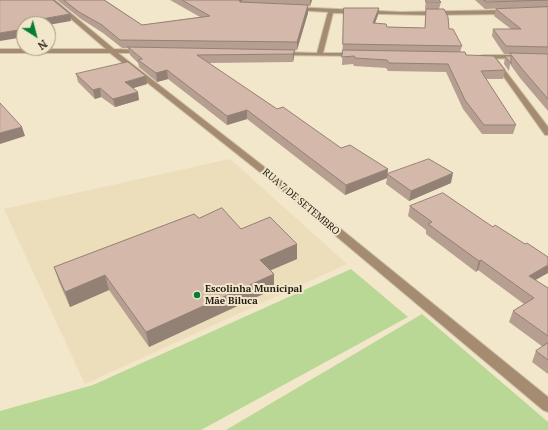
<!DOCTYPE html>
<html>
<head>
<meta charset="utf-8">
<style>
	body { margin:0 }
	#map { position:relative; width:548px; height:430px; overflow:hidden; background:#f2e6cb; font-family:"PT Serif",serif }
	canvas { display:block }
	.north { position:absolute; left:16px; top:16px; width:40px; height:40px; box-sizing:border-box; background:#f2e6cb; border:1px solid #9f9682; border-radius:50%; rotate:144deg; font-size:11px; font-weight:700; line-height:16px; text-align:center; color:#221e14 }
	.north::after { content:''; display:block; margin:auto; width:14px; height:18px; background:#077c33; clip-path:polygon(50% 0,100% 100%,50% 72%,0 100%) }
</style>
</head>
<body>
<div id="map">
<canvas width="548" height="430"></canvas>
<div class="north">N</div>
</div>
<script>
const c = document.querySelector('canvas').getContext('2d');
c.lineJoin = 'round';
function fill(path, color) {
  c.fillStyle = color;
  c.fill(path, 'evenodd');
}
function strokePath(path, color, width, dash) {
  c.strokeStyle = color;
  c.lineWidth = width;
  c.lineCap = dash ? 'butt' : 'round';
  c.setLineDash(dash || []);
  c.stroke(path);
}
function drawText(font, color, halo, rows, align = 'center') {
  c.font = font + ' "PT Serif",serif';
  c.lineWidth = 4;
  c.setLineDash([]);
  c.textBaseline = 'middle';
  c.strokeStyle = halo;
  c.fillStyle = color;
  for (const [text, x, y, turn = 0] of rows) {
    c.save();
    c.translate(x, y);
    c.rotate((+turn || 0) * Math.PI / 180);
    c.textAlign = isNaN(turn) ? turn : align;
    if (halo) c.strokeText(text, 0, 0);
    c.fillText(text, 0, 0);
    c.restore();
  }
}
fill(new Path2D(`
	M230 159 347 264 85 384 4 209Z`), '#ecddbb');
fill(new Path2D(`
	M351 269 408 317 201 430H0V411L93 385Z
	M422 314 548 422V430H226Z`), '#b9d895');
const minor = new Path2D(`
	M49 0H55L114 49 144 50 145 51 142 53H118L267 169 548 397V412L543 410 261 173 110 53H0V49H106Z
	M294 7 401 12 508 10 511 12 508 14 428 15 333 13 323 53H356L359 55 358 56 280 55 279 54 282 52 317 53 328 12 292 10 291 9Z
	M518 55 520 56V58L482 59 479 57 482 55Z
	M494 61H498L548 127V135H545L494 63Z`);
strokePath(minor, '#cdc2aa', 2);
fill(minor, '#a58b70');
fill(new Path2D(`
	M57 0H106H105L142 25 200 17 170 0H312L310 6H308V13L297 50H295L294 57 293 62 208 63 277 109 341 148 388 169 387 174 451 183 409 201 386 184 387 178 345 195 247 119 227 125 168 79 157 82 139 67 138 63 130 55 128 48H122L103 33 81 19Z
	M426 0H439L441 2 439 9 449 29 462 46 460 52 505 70 503 79H486L516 125 513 134H482L463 109 446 72 388 71 386 68 354 66 353 64 342 65 344 8H379L378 15 375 23 387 27 425 28 426 9H425Z
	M475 0H548V111L520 78 510 64 509 71 504 64 505 56H510V54H504L492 36 493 29H511L494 16 496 9 536 7 485 9Z
	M76 74 147 84 133 88 139 100 115 107 101 97 95 99 78 82Z
	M410 206 548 288V374L532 362 536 351 543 347 509 322 513 311 524 304 478 270 476 272 426 234V230L408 216Z
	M199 218 297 244V259L270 270 274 289 149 347 109 290 70 307 59 282 54 267Z`), '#b69e91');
fill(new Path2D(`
	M238 0H242V4L238 6Z
	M310 0H312L310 6Z
	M308 5V13L297 50V42Z
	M379 8 378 15 372 31 373 23Z
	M70 14 71 21 48 25V24H35L36 20Z
	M24 29V37L0 41V33Z
	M295 50 294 57 293 62V54Z
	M167 70 168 79 157 82 156 73Z
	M146 76 147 84 127 90 125 82Z
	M100 88 101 97 95 99 93 90Z
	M138 92 139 100 115 107 113 99Z
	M247 110V119L227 125V116Z
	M22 127 25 136 0 144V133Z
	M388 169 387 178 345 195 346 185Z
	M453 173 451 183 409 201 411 191Z
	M297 244V259L260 275V260Z
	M481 260 478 270 476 272 479 261Z
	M548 265V273L525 286 529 276Z
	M274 274V289L149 347 146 332Z
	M105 275 109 290 70 307 65 292Z`), '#948176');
const building = new Path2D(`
	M0 0H53L70 14 36 20 35 24H24V29L0 33Z
	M64 0H104L142 25 210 16 182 0H239L240 2 308 5 297 42 120 40 102 25 79 12Z
	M426 0H439L441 2H426Z
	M484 0H548L487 2Z
	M548 7V47L506 46 493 29H521L496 9Z
	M344 8H379L373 23 386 24 387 27 425 28 426 9H444L448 17 449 29H453L462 46 343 44Z
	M128 47 295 50 293 54 197 55 277 109 283 107 341 148 350 145 388 169 346 185 247 110 227 116 167 70 156 73 138 60 142 59Z
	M343 50 465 52 466 55 494 56 505 70 481 71 516 125H484L465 100 448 64 389 63 387 60 355 58 354 56 342 57Z
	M510 53 548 54V99L523 70Z
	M505 56H511V63Z
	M128 62 146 76 125 82 138 92 113 99 100 88 93 90 76 74Z
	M0 103 22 127 0 133Z
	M429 159 453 173 411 191 387 174Z
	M443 193 493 227 495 225 525 244 527 243 548 257V265L529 276 548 288V336L513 311 534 298 481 260 479 261 428 224 432 222 410 206Z
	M222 208 241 229 270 217 297 244 260 260 274 274 146 332 105 275 65 292 54 267 194 214 199 218Z
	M548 343V360L536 351Z`);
fill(building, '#d4b8a9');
strokePath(building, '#948176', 1);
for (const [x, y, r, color] of [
	[197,295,4,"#077c33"]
]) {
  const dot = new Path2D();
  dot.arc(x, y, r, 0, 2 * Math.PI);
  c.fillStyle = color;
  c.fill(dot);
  strokePath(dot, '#f2e6cb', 1.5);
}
drawText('10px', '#221e14', '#f2e6cb', [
	["RUA 7 DE SETEMBRO",301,202,40]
]);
drawText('bold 10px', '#221e14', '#f2e6cb', [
	["Escolinha Municipal",205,289],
	["Mãe Biluca",205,301]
], 'left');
</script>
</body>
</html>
